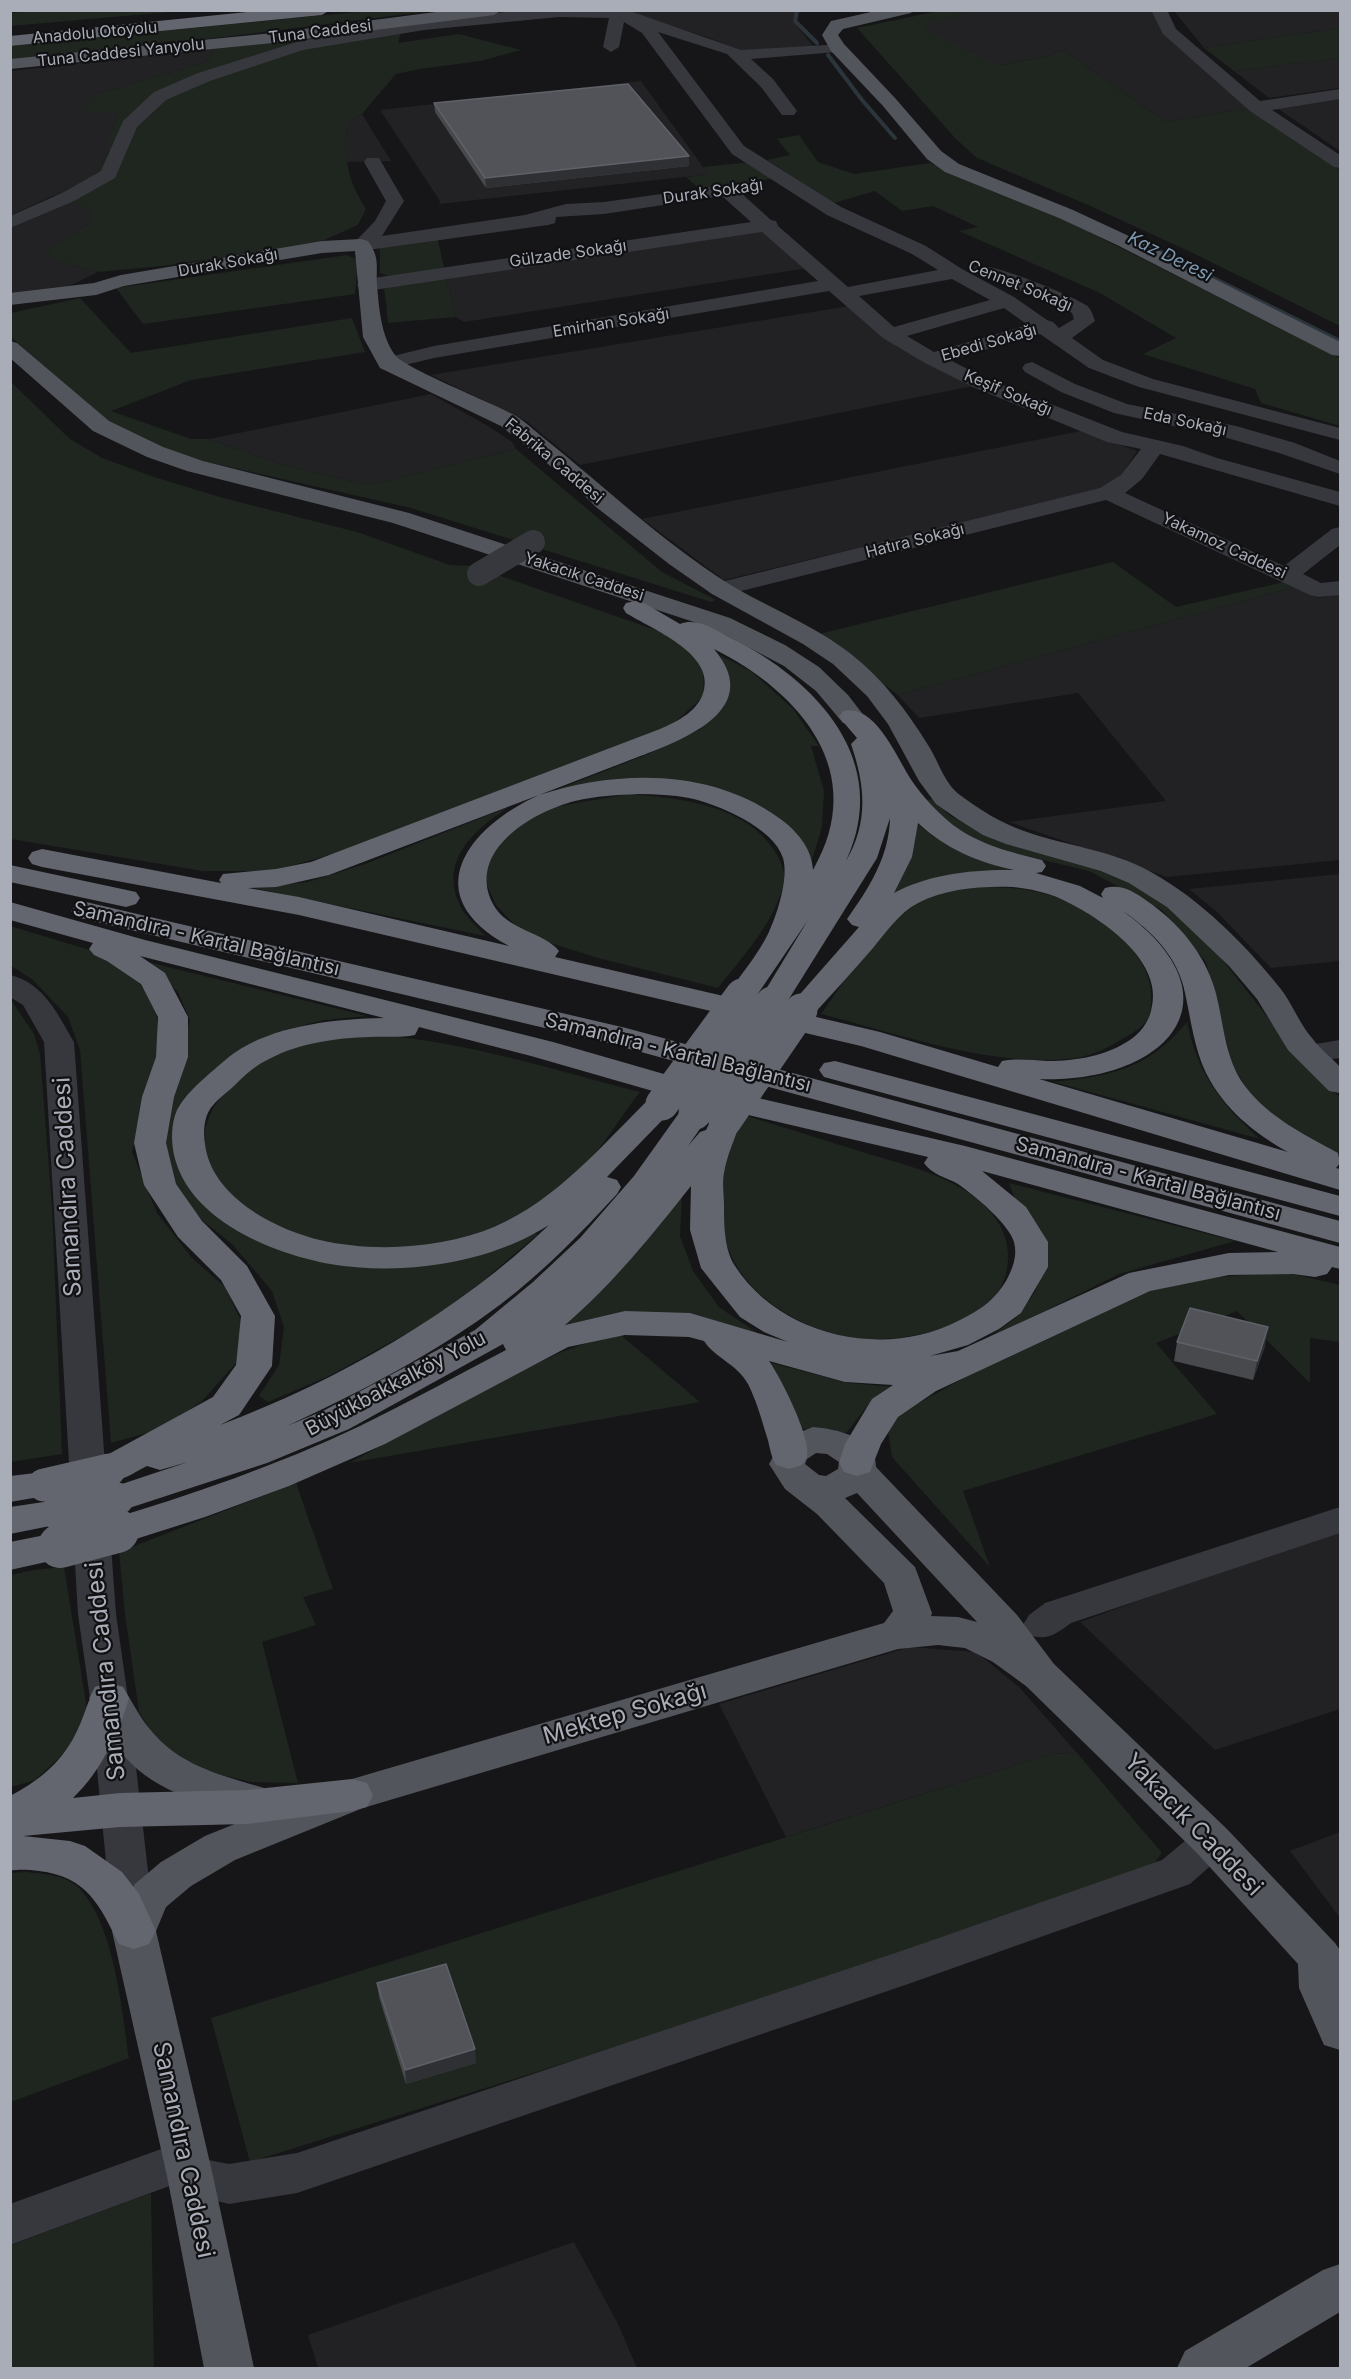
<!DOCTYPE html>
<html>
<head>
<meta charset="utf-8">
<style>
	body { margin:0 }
	#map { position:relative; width:1351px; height:2379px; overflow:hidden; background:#161618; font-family:Inter,sans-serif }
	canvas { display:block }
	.frame { position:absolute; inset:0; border:12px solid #a8adb8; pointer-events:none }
</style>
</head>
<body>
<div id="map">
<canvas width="1351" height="2379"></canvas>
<div class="frame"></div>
</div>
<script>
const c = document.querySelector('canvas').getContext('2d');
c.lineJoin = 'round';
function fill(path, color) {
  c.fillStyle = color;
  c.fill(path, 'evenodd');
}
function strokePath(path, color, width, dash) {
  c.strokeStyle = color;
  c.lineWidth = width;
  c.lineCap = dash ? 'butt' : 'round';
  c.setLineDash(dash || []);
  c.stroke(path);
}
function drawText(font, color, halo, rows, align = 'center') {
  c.font = font + ' Inter,sans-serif';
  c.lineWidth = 4.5;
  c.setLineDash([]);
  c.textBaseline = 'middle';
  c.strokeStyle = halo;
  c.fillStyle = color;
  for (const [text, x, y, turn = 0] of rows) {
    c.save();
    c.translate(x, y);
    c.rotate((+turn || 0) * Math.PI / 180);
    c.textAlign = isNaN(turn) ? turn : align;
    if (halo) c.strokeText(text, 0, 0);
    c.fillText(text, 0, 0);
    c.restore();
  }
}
fill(new Path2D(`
	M520 10 800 11 796 25 813 46 741 51 707 37 633 15Z
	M970 11H1153L1251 108 1166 122 1063 50 1042 58 999 65 921 27Z
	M1174 11H1340V28L1204 48Z
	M215 48 209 61 98 94 118 114 110 136V150L94 177 11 215 10 71Z
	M1340 58V88L1269 98 1234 71Z
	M641 81 703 167 711 174 439 204 440 201 380 110Z
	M1340 97V151L1274 106Z
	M362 114 391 161 347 162 345 147 347 124Z
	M72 200 91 213 86 226 48 251 56 261 98 272 61 290 11 297 10 227Z
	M763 229 808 268 464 322 456 317 446 276Z
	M849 306 973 386 580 465 526 421 431 375Z
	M431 394 488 426 512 442 516 449 369 485 283 465 209 439Z
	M1081 431 1137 451 1117 482 1087 493 724 580 642 519Z
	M1295 587 1318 598 1340 594V860L1167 877 1009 822 1166 801 1078 693 919 718 898 695Z
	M1340 874V961L1271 968 1217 912 1189 889Z
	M1340 1528V1709L1215 1750 1080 1622Z
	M910 1647 976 1652 1019 1687 1077 1753 1051 1754 786 1837 719 1704Z
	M1340 1832V1918L1290 1851Z
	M574 2242 618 2324 637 2368H318L308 2335Z`), '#222225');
fill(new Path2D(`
	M40 11V10L181 11 11 26V13Z
	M367 11H432L223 37 11 60 10 46Z
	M939 11H970L922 27 999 65 1042 58 1063 50 1166 122 1251 108 1340 170V326L1197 255 1088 205 977 158 956 139 857 28Z
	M403 26 398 43 459 34 521 50 480 61 419 69 396 74 362 114 347 124C344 159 347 179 366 209L358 225 315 244 162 266 98 272 56 261 47 251 86 226 91 213 72 200 53 196 94 177 110 150V136L118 114 82 111 98 94 209 61 215 48Z
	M1340 28V58L1234 71 1204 48Z
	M799 135 818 162 854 174 930 163 1065 220 1340 358V426L1261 403 1255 389 1143 354 1176 338 1100 293 959 231 978 227 933 206 902 211 875 191 834 203 767 160 790 155 777 139Z
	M751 162 775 178 702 191 686 177 710 174 703 167Z
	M437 237 445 271 392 277 380 273V248L383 246Z
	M347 255 358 260 355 294 143 324 116 288Z
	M446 276 456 317 388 323 384 285Z
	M80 298 131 353 352 318 365 352 191 380 111 411 191 439H209L283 465 369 485 516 449 662 572 716 600 711 602 411 508 207 462 147 443 106 423 11 337V313Z
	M10 381 70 439 102 458 154 477 223 498 357 532 450 565 472 566 670 635 703 665 704 696 672 725 369 844 272 871H203L11 839Z
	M1113 562 1176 607 1284 582 1295 587 898 695 819 634Z
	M720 655 752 672 793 709 819 746H811L824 791 822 827 809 870 728 798 588 784 556 790 646 755 700 729 727 672Z
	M629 794C680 798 747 805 776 853 780 860 785 871 784 879 779 918 742 957 718 988L598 958 544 941 514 924 496 905 486 883V866L504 837 548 808Z
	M933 799 949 815 985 835 1093 865 1143 886 1177 908 1214 949 1309 1070 1340 1097V1154L1317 1144 1258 1108 1232 1064 1206 962 1162 910 1089 871 972 843 922 800Z
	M509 807C475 829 440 859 459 903 463 915 477 926 485 936L253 888 308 882 365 864Z
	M910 818C946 849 973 860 1019 872L892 895Z
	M976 887C1012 887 1046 889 1078 907 1112 925 1155 960 1151 1002 1151 1006 1151 1012 1149 1016 1144 1027 1133 1033 1122 1039 1110 1047 1095 1054 1081 1057 1001 1071 899 1034 821 1014 844 983 873 935 902 912 923 896 951 890 976 887Z
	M10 926 106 955 137 979 156 1009 159 1045 132 1152 157 1213 192 1258 225 1287 242 1323 236 1363 202 1401 161 1429 111 1443 80 1050 68 1017 32 979 11 966Z
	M148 962 367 1016 324 1020 285 1030 210 1076 182 1174 335 1263 533 1232 537 1235 446 1312 329 1376 268 1402 259 1396 279 1365 284 1327 272 1291 232 1244 202 1220 182 1198 171 1178 163 1144 190 1020 178 992Z
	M11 1000 34 1034 40 1054 52 1207 62 1454 11 1462Z
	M1187 1022C1198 1075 1221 1104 1260 1139L1054 1082C1114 1075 1146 1070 1187 1022Z
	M356 1034C453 1037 546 1068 640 1092 621 1116 604 1145 583 1168 570 1182 546 1199 530 1210 478 1244 393 1255 333 1244 308 1240 282 1229 261 1217 253 1213 244 1209 237 1204 188 1164 196 1111 243 1075 250 1070 257 1063 265 1059 294 1045 324 1040 356 1034Z
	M747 1116C788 1129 828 1141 869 1154 903 1164 943 1174 973 1196 995 1213 1009 1232 1008 1260 1006 1299 975 1319 941 1329 920 1335 899 1339 878 1339 814 1341 731 1295 723 1227 720 1200 718 1173 727 1146 731 1136 741 1125 747 1116Z
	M1009 1183 1235 1241 1119 1274 983 1342 1017 1317 1035 1292 1042 1271Z
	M682 1195 680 1236 693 1271 719 1307 772 1343 627 1311 559 1326Z
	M1284 1272 1340 1285V1342L1310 1338V1383L1237 1311 1156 1343 1217 1414 963 1491 990 1567 892 1457 888 1431 898 1414 1081 1315 1180 1280Z
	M617 1332 700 1402 349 1463 525 1369 562 1352Z
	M760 1360 848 1383 895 1387 865 1409 846 1433 820 1428 790 1430Z
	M296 1483 333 1589 303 1597 316 1625 262 1642 298 1783 251 1782 197 1769 160 1746 139 1712 125 1614 119 1552Z
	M64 1567 88 1715 71 1747 35 1780 11 1787V1575L34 1570Z
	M1077 1753 1162 1853 1151 1868 651 2036 250 2162 211 2018 1051 1754Z
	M26 1872C43 1874 64 1874 78 1887 114 1923 122 2010 129 2058L11 2102V1873Z
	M151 2193 154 2368H11V2245Z`), '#1e261f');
strokePath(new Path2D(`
	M797 10 795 21 817 43
	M828 55 862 100 895 138
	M1133 238 1340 341`), '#2c353c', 4);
fill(new Path2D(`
	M525 10H627L741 50 843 44 845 47 837 52 751 59 773 79 797 111 794 115H782L761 87 727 54 658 32 744 146 841 207 926 246 962 269 1014 297 1047 320 1053 322 1059 328 1074 319 1072 313 1048 301 976 274 973 270 976 266C991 262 1071 295 1086 305 1091 308 1093 315 1095 321L1072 338 1103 360 1153 379 1340 428V440L1139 387 1089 368 1040 334 950 360 987 379 1122 432 1183 446 1217 458 1340 492V506L1160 454 1142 479 1125 493 1284 566 1332 529 1340 527V545L1303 574 1321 583 1340 581V595L1318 597 1310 595 1106 500 721 596 713 594 709 589 713 584 1100 488 1121 475 1141 449 1107 442 973 387 925 363 883 338 829 291 434 358 388 369 381 367 378 363 381 359 434 346 818 281 762 232 367 291 360 289 357 285 360 281 367 279 751 222 722 196 604 214 556 217 555 223 548 225 361 251 354 249 352 245 375 221 386 201 364 162 367 158H379L404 201 382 236 525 215 566 204 604 202 747 182 753 183 756 187 753 191 741 193 771 220 776 221 778 226 848 287 938 270 912 254 827 215 732 154 642 33 624 22 619 47 611 52 603 47 609 18 559 17 424 30 303 50 210 81 166 100 137 127 115 178 74 201 10 228V216L62 193 101 171 123 121 154 92 198 73 300 41 424 20ZM952 279 990 300 894 327 859 296ZM1004 308 1028 325 934 352 907 336Z
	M1151 10H1167L1176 29 1260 101 1340 89V99L1272 110 1340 155V168L1334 167 1250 111 1163 34Z
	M1032 362 1075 384 1127 404 1236 426 1295 443 1340 461V474L1279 453 1224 437 1114 413 1061 392 1025 372 1022 368 1025 364Z
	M10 975C44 983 58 1015 74 1042L116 1614 128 1698 154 1923 148 1935 133 1940 118 1935 112 1923 90 1698 78 1614 44 1042 23 1005 10 997Z
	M1340 1040V1058L1307 1062 1297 1059 1292 1053 1297 1047Z
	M1340 1507V1533L1071 1623C1056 1634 1047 1641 1029 1635L1023 1625 1029 1615 1045 1603Z
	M1212 1825 1226 1830 1232 1841 1226 1852 1190 1884 911 1983 297 2193 229 2204 174 2190 172 2185 10 2245V2204L186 2140 202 2146 208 2160 229 2164 297 2153 910 1948 1162 1860 1198 1830Z`), '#37383d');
fill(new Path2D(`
	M451 10H502L494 15 273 43 10 69V59L273 33Z
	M880 10H913L911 13 843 29 838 35 844 44 895 98 941 151 959 164 1073 210 1131 237 1340 342V356L1332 355 1117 245 1059 218 945 172 927 159 883 106 831 51 822 35 831 21Z
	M361 239 368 241C380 258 376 265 377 285 379 308 381 336 395 355 404 368 493 403 514 415 523 420 532 428 540 435 603 485 661 541 729 584 769 608 814 625 851 654 883 679 907 711 928 745 939 762 944 783 960 795 980 810 1001 823 1024 831 1066 846 1112 850 1151 872 1201 900 1244 943 1280 988 1292 1003 1299 1023 1312 1038 1320 1049 1331 1057 1340 1067V1093L1329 1091 1288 1050 1257 999 1229 966 1167 907 1129 883 1101 871 1006 844 983 835 959 820 936 804 919 781 888 724 867 696 833 664 803 644 712 594 669 564 596 507 574 485 501 426 380 368 363 337 355 251 322 253 124 286 96 295 10 305V293L94 283 121 275 322 241Z
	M10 341 17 343 109 421 163 447 203 461 409 513 730 618 785 645 819 667 848 695 865 717 861 723 852 725 843 723 816 691 784 666 712 628 393 523 187 471 147 457 93 431 10 358Z
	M813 1427C836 1429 877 1437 876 1467L1017 1615 1054 1664 1227 1829 1335 1943 1340 1950V2050L1324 2045 1299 1988 1298 1964 1197 1853 1026 1686 993 1662 965 1648 938 1645 898 1649 363 1808 235 1860 191 1886 166 1907 156 1931 213 2176 254 2368H204L167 2176 112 1931 135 1884 161 1862 205 1836 252 1817C207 1805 157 1793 125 1757 110 1740 100 1718 89 1698L95 1687 109 1683 123 1687C133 1703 141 1720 154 1734 186 1770 230 1777 274 1791L280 1803 278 1807 352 1779 884 1623 893 1611 884 1583 817 1514 785 1489 769 1464 783 1439ZM816 1453 827 1454 839 1462 838 1469 826 1476 819 1475 805 1464 807 1459ZM857 1493 977 1622 958 1617 931 1616 932 1613 915 1567 845 1498Z
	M1340 2264V2312L1246 2368H1177L1185 2351 1323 2270Z`), '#53555c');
fill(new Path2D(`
	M267 10H330L322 15 10 46V36Z
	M635 601 644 603 680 624C697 617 716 630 731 638 816 680 893 761 846 861 869 822 865 785 851 744L857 738 839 717 843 711C876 703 897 759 912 781 923 797 938 813 953 825 980 845 1010 852 1042 860L1046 866 1042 872 1036 873 1080 886 1103 898 1101 894 1105 888C1121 884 1133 891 1147 901 1178 922 1205 954 1215 990 1224 1022 1224 1058 1245 1086 1268 1117 1305 1135 1338 1153L1340 1163 1336 1168 1340 1169V1190L861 1046 299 915 42 867 32 864 28 858 32 852 42 849 221 883 219 880 223 874 276 869 311 862 660 729C678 721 699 711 704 690 713 653 652 629 626 613L623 608 626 603ZM714 649C800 692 870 772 813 870 812 848 796 830 779 818 710 768 617 770 539 795 568 784 596 773 625 762 671 744 769 714 714 649ZM639 794C656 794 673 795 689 798 718 804 774 828 783 858 789 878 777 915 768 934 759 953 739 977 727 995L728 997 555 957 559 951C546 933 506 930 493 904 466 851 532 812 575 801 596 796 617 795 639 794ZM539 795C466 828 416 896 509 946L299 897 248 888 276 887 329 875ZM890 818C889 857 869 888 847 919L852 925 859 927 786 1010H782L877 858ZM918 823C946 849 977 862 1014 870 975 869 928 874 894 893L912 857ZM1013 887C1030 889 1046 892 1061 899 1100 917 1166 961 1151 1011 1148 1023 1140 1033 1130 1040 1106 1056 1076 1061 1047 1061 1032 1060 1017 1058 1002 1061L998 1067 880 1032 812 1016C832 994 853 971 873 948 887 931 899 913 918 903 947 888 982 886 1013 887ZM1123 911C1152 931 1178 957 1185 993 1191 1020 1194 1048 1206 1073 1224 1109 1254 1133 1288 1152L1039 1079C1161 1084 1247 1002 1123 911ZM808 920 757 1004 750 1002 753 1001Z
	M10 865 136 892 140 898 136 904 126 907 10 882Z
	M10 902 145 940 553 1042 702 1085 965 1146 1340 1247V1269L1332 1267 1327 1274 1315 1277 1293 1274 1229 1275 1150 1291 936 1391 898 1417 881 1444 870 1472 857 1476 844 1472 839 1463 845 1444 872 1399 893 1385 845 1382 769 1361C780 1376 812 1439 807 1457 806 1460 804 1462 802 1465L789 1469 776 1465C770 1455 770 1445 766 1434 761 1417 756 1400 748 1384 737 1364 715 1358 704 1341L689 1337 625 1335 568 1347 385 1444 289 1486 205 1517 117 1545 104 1541 98 1531 104 1521C191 1495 278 1465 360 1426 409 1402 458 1375 506 1350L503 1344 349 1429 267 1463 117 1512 104 1508 98 1499 104 1490 188 1462 160 1470 147 1466C128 1476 117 1485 96 1479L91 1470 96 1461 213 1397 236 1365 241 1316 221 1280 178 1237 144 1185 134 1143 142 1097 156 1057 158 1017 141 984 107 961 94 955 89 949 93 943 10 920ZM140 956 384 1018C338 1019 283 1024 242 1048 230 1055 221 1064 210 1073 198 1084 185 1095 177 1110 171 1124 171 1140 174 1155 189 1220 271 1253 330 1264 401 1276 488 1264 549 1225 459 1312 337 1381 220 1425L239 1415 272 1366 275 1316 247 1266 202 1221 176 1184 166 1143 174 1097 188 1057V1017L165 973ZM419 1027 531 1056 684 1100 928 1157 924 1163C932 1175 946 1177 958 1184 974 1195 1009 1224 1014 1242 1018 1256 1012 1270 1006 1281 993 1302 980 1310 958 1321 885 1359 781 1337 735 1266 724 1249 724 1224 724 1205 724 1195 722 1183 724 1173 727 1155 735 1138 741 1121L736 1114 725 1111 714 1114 706 1130 700 1132 688 1146 711 1113 706 1106 695 1103 684 1106 634 1176 580 1238 533 1282 475 1330 323 1411 287 1426C360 1392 436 1353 501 1304 543 1272 581 1233 617 1194L621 1187 617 1180 607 1177 678 1104 673 1097 662 1094 651 1097C603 1144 557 1200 494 1227 443 1248 375 1253 320 1240 274 1229 211 1196 205 1144 203 1133 204 1118 210 1109 217 1099 228 1092 236 1084 246 1074 256 1065 269 1059 299 1043 336 1038 370 1037 385 1036 400 1038 415 1035ZM982 1171 1278 1252 1229 1253 1129 1273 958 1351 930 1356 968 1345 999 1329 1021 1313 1048 1267V1242L1026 1207ZM691 1186 690 1230 701 1268 740 1317 764 1332 788 1342 690 1313 625 1311 565 1325C613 1284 651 1236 691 1186Z
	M86 902 626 1028 1340 1221V1243L608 1043 76 917 71 911 76 905Z
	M835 1061 1340 1196V1216L824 1077 819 1070 824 1063Z
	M44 1472 57 1476 63 1485 57 1494 10 1502V1476Z
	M57 1500 70 1504 76 1513 70 1522 10 1534V1507Z
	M60 1532 73 1536 79 1546 73 1556 10 1570V1542Z
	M109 1683 123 1687 129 1698C118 1735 101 1771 73 1798L120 1793 247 1790 352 1779 367 1783 373 1795 367 1807 352 1811 247 1824 120 1827 23 1836 70 1841 85 1846 122 1872 139 1894 156 1931 149 1944 134 1949 119 1944C99 1904 87 1877 39 1871 29 1870 20 1869 10 1871V1796C37 1782 61 1763 75 1735 83 1720 87 1703 95 1687Z`), '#63666e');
strokePath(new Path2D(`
	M479 574 533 542`), '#37383d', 24);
strokePath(new Path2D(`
	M662 1104 742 995
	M695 1113 772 1003
	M725 1121 801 1010
	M44 1485 109 1470
	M57 1513 117 1499`), '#63666e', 33);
strokePath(new Path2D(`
	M60 1546 117 1531`), '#63666e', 44);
fill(new Path2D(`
	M434 103 689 156V166L486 188 435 112Z
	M1177 1342 1265 1346 1253 1380 1174 1361Z
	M377 1983 476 2063 406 2084 379 1997Z`), '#47494d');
fill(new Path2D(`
	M689 156V166L486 188 485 178Z
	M1268 1327 1265 1346 1253 1380 1257 1361Z
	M475 2049 476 2063 406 2084 405 2070Z`), '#2f3033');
const building = new Path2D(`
	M628 84 689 156 485 178 434 103Z
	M1190 1308 1268 1327 1257 1361 1177 1342Z
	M446 1964 475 2049 405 2070 377 1983Z`);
fill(building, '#525359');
strokePath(building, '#5f6168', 1.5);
drawText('16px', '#a8adb8', '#111113', [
	["Tuna Caddesi",320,32,-7],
	["Anadolu Otoyolu",95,33,-5],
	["Tuna Caddesi Yanyolu",121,53,-6],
	["Durak Sokağı",713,192,-8],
	["Gülzade Sokağı",568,254,-8],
	["Durak Sokağı",228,263,-10],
	["Cennet Sokağı",1020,286,22],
	["Emirhan Sokağı",611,323,-9],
	["Ebedi Sokağı",989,343,-16],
	["Keşif Sokağı",1008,393,23],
	["Eda Sokağı",1185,422,12],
	["Fabrika Caddesi",554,461,40],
	["Hatıra Sokağı",915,541,-14],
	["Yakamoz Caddesi",1224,546,25],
	["Yakacık Caddesi",584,577,18]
]);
drawText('italic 18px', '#7f9bb3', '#111113', [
	["Kaz Deresi",1170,257,26]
]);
drawText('20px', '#a8adb8', '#111113', [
	["Samandıra - Kartal Bağlantısı",206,939,13],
	["Samandıra - Kartal Bağlantısı",678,1053,14],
	["Samandıra - Kartal Bağlantısı",1148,1179,15],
	["Büyükbakkalköy Yolu",396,1384,-28]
]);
drawText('24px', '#a8adb8', '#111113', [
	["Samandıra Caddesi",68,1187,-93],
	["Samandıra Caddesi",106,1671,-96],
	["Mektep Sokağı",625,1714,-16],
	["Yakacık Caddesi",1193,1825,46],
	["Samandıra Caddesi",183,2150,78]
]);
</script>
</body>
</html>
